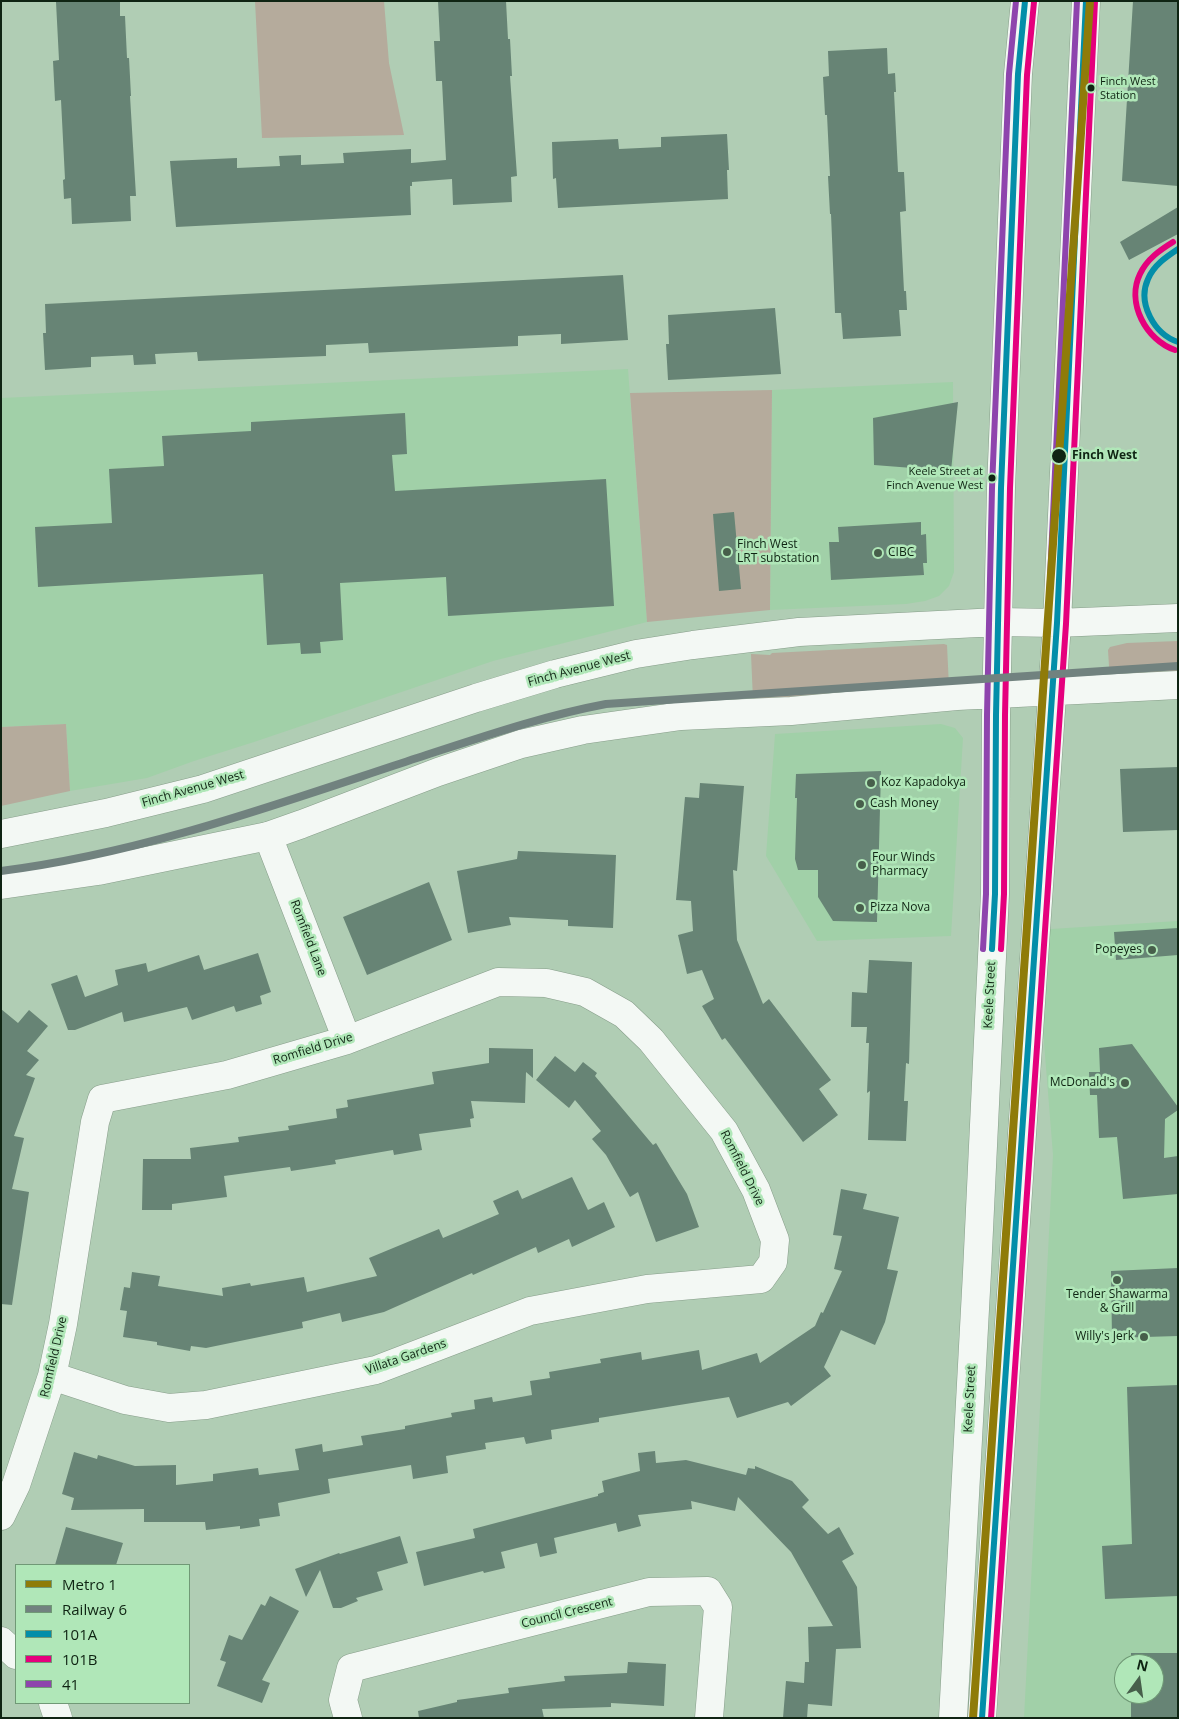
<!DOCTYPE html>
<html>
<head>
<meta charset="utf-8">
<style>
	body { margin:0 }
	#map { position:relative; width:1179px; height:1719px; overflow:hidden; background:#b0cdb4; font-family:"Open Sans",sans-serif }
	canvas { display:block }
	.frame { position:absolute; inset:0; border:2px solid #0f2413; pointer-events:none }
	.legend { position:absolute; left:15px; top:1564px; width:175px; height:140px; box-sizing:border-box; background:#b0e7b8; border:1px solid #709976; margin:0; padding:6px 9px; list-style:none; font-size:15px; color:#0f2413 }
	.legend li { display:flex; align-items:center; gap:10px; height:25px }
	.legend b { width:25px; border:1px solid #709976 }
	.north { position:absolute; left:1114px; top:1654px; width:50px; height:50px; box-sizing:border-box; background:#b0e7b8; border:1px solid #709976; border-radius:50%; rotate:14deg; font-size:14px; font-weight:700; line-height:20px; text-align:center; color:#0f2413 }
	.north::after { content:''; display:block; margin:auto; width:18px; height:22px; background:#475f4b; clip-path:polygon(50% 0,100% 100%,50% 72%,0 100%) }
</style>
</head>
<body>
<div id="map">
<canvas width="1179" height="1719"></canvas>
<div class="frame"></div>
<ul class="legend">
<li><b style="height:6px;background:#8f7b09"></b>Metro 1</li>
<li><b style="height:6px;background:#71827f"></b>Railway 6</li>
<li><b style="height:6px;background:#038ea9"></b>101A</li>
<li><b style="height:6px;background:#e5007d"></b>101B</li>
<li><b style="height:6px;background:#8e44ad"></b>41</li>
</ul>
<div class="north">N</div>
</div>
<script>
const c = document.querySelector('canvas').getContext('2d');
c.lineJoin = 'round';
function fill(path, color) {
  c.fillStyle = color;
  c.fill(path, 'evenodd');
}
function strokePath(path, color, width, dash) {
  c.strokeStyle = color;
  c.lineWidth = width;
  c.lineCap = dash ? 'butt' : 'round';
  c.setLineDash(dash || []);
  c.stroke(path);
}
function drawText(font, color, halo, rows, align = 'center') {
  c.font = font + ' "Open Sans",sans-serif';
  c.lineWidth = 5;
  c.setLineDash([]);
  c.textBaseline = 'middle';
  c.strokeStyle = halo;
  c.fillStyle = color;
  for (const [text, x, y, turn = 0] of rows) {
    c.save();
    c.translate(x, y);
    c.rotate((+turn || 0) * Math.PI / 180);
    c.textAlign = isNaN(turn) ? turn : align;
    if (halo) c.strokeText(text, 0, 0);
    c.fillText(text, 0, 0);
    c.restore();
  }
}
fill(new Path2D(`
	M628 369 647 622 493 661 254 742 194 761 147 778 70 791 66 724 1 727V398Z
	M953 382 954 572 949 586 939 596 925 601 906 604 770 610 772 390Z
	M941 724 955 728 963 738 951 936 817 941 766 856 775 734Z
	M1178 921V1718H1024L1053 1155 1035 930ZM1124 1664H1154V1694H1124Z`), '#a1d0a8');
fill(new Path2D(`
	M255 1H384L389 63 404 135 262 138Z
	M772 390 770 610 647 622 630 393Z
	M1178 641V679L1110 682 1108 650 1110 647 1127 643Z
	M944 644 947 645 949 687 753 700 751 654 770 655 772 653Z
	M66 724 70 791 1 806V727Z`), '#b5ab9c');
fill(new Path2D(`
	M61 1H120V16H125L127 58H129L131 96H130L136 196H130L131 221 72 224 71 198 64 199 63 180 65 179 61 100 55 101 53 61 59 60 56 2Z
	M438 1H506L508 39H510L512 76H510L517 176 511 177 512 202 453 205 452 179 412 182V186H410L411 215 176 227 170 161 237 158V168L280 166 279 156 301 155V165L344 163 343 153 411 149V163L446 160 442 81H436L434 41H440Z
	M1133 1H1178V186L1122 181Z
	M887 48 888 74 895 73 896 92H894L898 172H904L906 211 900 212 904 291H906L907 310H899L901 336 843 339 841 313H835L831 214H830L828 176H830L827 115H825L823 77 829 76 828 51Z
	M727 134 729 170H727L728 199 558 208 556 178 553 179 552 142 618 139 619 149 661 147V137Z
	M1178 207V234L1129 260 1120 242Z
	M623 275 628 340 561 344V334L518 336V346L369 353 368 343 326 345V356L198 361 197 352 155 354 156 364 134 365 133 355 91 357V367L45 370 43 333H46L45 304Z
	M775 308 781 374 668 380 666 344H669L668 315Z
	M958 402 951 471 874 465 873 418Z
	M405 413 407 454 392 455 395 491 606 479 614 606 448 616 446 577 340 583 343 640 320 642 321 653 301 654 300 643 267 645 263 574 38 587 35 527 112 523 109 469 164 466 162 436 251 431V422Z
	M734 512 741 589 719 591 713 514Z
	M921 522V535L926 534 927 563H923L924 575 831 580 829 542H839L838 527Z
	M1178 767V830L1123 832 1120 769Z
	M881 771 877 922 833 921 818 897V870H798L795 859 797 798H795L796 774Z
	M700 783 744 786 737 871 733 870 737 940 763 1004 769 999 831 1080 819 1089 838 1115 803 1142 725 1038 722 1040 702 1006 714 999 702 970 687 974 678 935 693 931 691 901 676 900 685 797 699 798Z
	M518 851 616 855 613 928 568 926V920L509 917 511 925 468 933 457 871 517 859Z
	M429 882 452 940 367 975 343 917Z
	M1178 928V955L1116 960 1114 932Z
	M258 953 271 992 260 996 262 1004 236 1012 234 1006 192 1020 187 1007 124 1022 122 1012 75 1030H68L51 984 77 975 85 997 118 985 115 970 146 963 148 972 199 955 204 970Z
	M869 960 912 962 909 1064 906 1063 904 1101H908L906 1141 868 1140 870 1091 867 1093 869 1043H866L867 1027H851L852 992 867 993Z
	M1 1009 18 1023 29 1010 48 1026 27 1051 39 1060 26 1075 35 1078 14 1136 24 1138 12 1189 29 1192 12 1305 1 1304Z
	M1132 1044 1178 1107V1110L1165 1119 1164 1158 1178 1156V1194L1123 1199 1117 1137 1099 1138 1097 1095H1090L1089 1072H1100L1099 1048Z
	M489 1048 533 1049V1078L526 1072 525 1103 471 1101 474 1118 470 1119 471 1127 419 1134 422 1150 394 1155 393 1150 335 1160 336 1164 304 1169 291 1171 290 1167 224 1176 227 1197 172 1204V1210H142L143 1159H191L190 1148 239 1142 238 1137 289 1130 288 1126 337 1118 336 1109 348 1107 347 1100 434 1084 432 1072 489 1063Z
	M555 1056 575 1072 583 1062 597 1073 595 1076 653 1145 656 1143 687 1194 699 1227 656 1242 638 1192 630 1197 606 1155 592 1139 601 1131 575 1100 569 1108 536 1080Z
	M572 1177 588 1210 604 1202 615 1227 572 1247 569 1239 538 1253 536 1247 473 1275 472 1273 384 1312 342 1322 340 1313 302 1322 303 1328 206 1348 191 1346 190 1351 157 1345V1342L123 1337 127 1311 120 1310 124 1287 130 1288 132 1272 160 1276 158 1286 223 1296 222 1288 250 1283 251 1286 304 1277 307 1292 377 1276 369 1258 439 1229 443 1238 499 1214 493 1201 518 1190 522 1199Z
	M841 1189 867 1194 863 1209 899 1217 887 1269 898 1271 885 1322 875 1345 841 1330 824 1367 831 1376 791 1406 788 1402 737 1418 729 1397 599 1418V1422L551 1430 552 1439 526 1444 524 1437 485 1443 486 1449 446 1456 448 1473 413 1479 411 1465 328 1479 330 1493 278 1503 280 1516 259 1519 260 1526 240 1529V1526L206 1530 205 1522H144V1509L71 1510 74 1498 62 1494 74 1452 97 1459 98 1455 135 1466 176 1465V1485L213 1481V1474L258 1468 259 1475 299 1470 295 1449 322 1444 323 1452 363 1445 361 1436 405 1429V1426L452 1417 451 1413 475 1409 474 1400 492 1397 493 1402 532 1395 530 1381 550 1378 549 1372 601 1363 600 1359 641 1352 642 1360 699 1350 702 1370 757 1353 760 1363 815 1326 821 1312 823 1313 842 1271 834 1269 842 1236 833 1235Z
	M1178 1268V1336L1112 1338 1111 1271Z
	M1178 1385V1596L1105 1599 1102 1546 1132 1544 1127 1387Z
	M655 1451 656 1463 686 1460 746 1475 748 1468 755 1469V1466L792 1481 809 1500 802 1507 828 1534 839 1527 854 1554 842 1561 857 1587 861 1648 836 1649 832 1706 808 1704 807 1718H783L786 1681 804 1683 805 1662H809L808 1627 833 1626 791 1552 738 1497 735 1511 691 1501 692 1509 638 1515 641 1526 618 1532 616 1523 554 1538 557 1553 540 1557 537 1543 501 1552 505 1568 484 1573 483 1571 424 1586 416 1552 475 1538 473 1529 598 1496V1494L604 1492 602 1481 640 1471 638 1453Z
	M66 1527 123 1543 116 1565H55Z
	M400 1536 408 1563 377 1572 383 1590 356 1598 358 1601 341 1608H333L320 1570 306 1597 295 1569 339 1553 340 1554Z
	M270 1596 299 1611 262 1680 270 1683 262 1703 217 1686 226 1662 220 1660 229 1635 242 1640 261 1604 265 1606Z
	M1131 1653H1178V1718H1131V1694H1154V1664H1131Z
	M628 1662 666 1664 664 1706 611 1703V1707L542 1709 544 1718H419L418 1711 457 1702V1700L509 1693 508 1688 565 1681 564 1676 627 1673Z`), '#678475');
const street = new Path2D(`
	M268 836 347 1040
	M1 1516 16 1485 52 1376 63 1324 95 1122 102 1099 227 1075 347 1040 498 982 546 983 585 992 624 1014 651 1040 724 1131 756 1190 775 1240 773 1262 761 1279 647 1289 530 1311 376 1370 206 1405 169 1408 125 1400 52 1376
	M1 1641 16 1655
	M53 1703 58 1718
	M348 1718 343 1700 351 1668 649 1592 708 1591 718 1607 709 1718`);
const secondary = new Path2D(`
	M1 834 106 813 203 789 476 698 555 674 636 654 693 645 799 632 998 622 1057 623 1178 618
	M1 885 98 871 268 836 302 824 438 772 521 744 583 730 681 716 791 711 957 696 1178 685
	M953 1718 977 1272 995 894 996 715 1001 488 1018 74 1025 1
	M982 1718 1057 623 1086 1`);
strokePath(street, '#869d89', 29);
strokePath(secondary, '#869d89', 29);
strokePath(street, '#f3f8f4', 28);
strokePath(secondary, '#f3f8f4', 28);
strokePath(new Path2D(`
	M1178 249C1166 257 1154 265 1148 279 1137 303 1154 334 1178 342
	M992 949 995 894 996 715 1001 488 1018 74 1025 1
	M982 1718 1057 623 1086 1`), '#038ea9', 6);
strokePath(new Path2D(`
	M1173 242C1160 250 1147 259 1140 274 1126 303 1146 340 1175 350
	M1001 949 1004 894 1005 715 1010 488 1027 75 1034 2
	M991 1718 1066 624 1095 1`), '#e5007d', 6);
strokePath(new Path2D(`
	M983 949 986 894 987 715 992 488 1009 74 1016 1
	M973 1717 1048 622 1077 1`), '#8e44ad', 6);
strokePath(new Path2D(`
	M1 871C144 853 280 803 417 758 479 738 542 716 606 704L1178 666`), '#71827f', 8);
strokePath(new Path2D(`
	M973 1718 1090 1`), '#8f7b09', 8);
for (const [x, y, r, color] of [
	[1091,88,4.5,"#0f2413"],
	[1059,456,8,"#0f2413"],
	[992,478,4.5,"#0f2413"],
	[727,552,5,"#475f4b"],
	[878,553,5,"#475f4b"],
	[871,783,5,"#475f4b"],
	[860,804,5,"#475f4b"],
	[862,865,5,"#475f4b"],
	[860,908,5,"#475f4b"],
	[1152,950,5,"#475f4b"],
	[1125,1083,5,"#475f4b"],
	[1117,1280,5,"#475f4b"],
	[1144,1337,5,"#475f4b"]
]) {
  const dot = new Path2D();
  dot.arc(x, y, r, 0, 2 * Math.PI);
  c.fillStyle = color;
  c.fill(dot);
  strokePath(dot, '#b0e7b8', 2);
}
drawText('11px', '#0f2413', '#b0e7b8', [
	["Finch West",1100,82],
	["Station",1100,96],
	["Keele Street at",983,472,"right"],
	["Finch Avenue West",983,486,"right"]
], 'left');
drawText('bold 12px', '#0f2413', '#b0e7b8', [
	["Finch West",1072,456]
], 'left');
drawText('12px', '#0f2413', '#b0e7b8', [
	["Finch West",737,545],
	["LRT substation",737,559],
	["CIBC",888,553],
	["Koz Kapadokya",881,783],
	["Cash Money",870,804],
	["Four Winds",872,858],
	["Pharmacy",872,872],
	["Pizza Nova",870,908],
	["Popeyes",1142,950,"right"],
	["McDonald's",1115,1083,"right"],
	["Tender Shawarma",1117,1295,"center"],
	["& Grill",1117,1309,"center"],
	["Willy's Jerk",1134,1337,"right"]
], 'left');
drawText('12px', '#0f2413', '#b0e7b8', [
	["Finch Avenue West",579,669,-15],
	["Finch Avenue West",193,789,-16],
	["Romfield Lane",308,938,69],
	["Keele Street",990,995,-87],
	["Romfield Drive",313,1049,-17],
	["Romfield Drive",742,1168,63],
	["Romfield Drive",54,1357,-77],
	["Villata Gardens",406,1357,-19],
	["Keele Street",970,1399,-87],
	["Council Crescent",567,1613,-14]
]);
</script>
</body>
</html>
